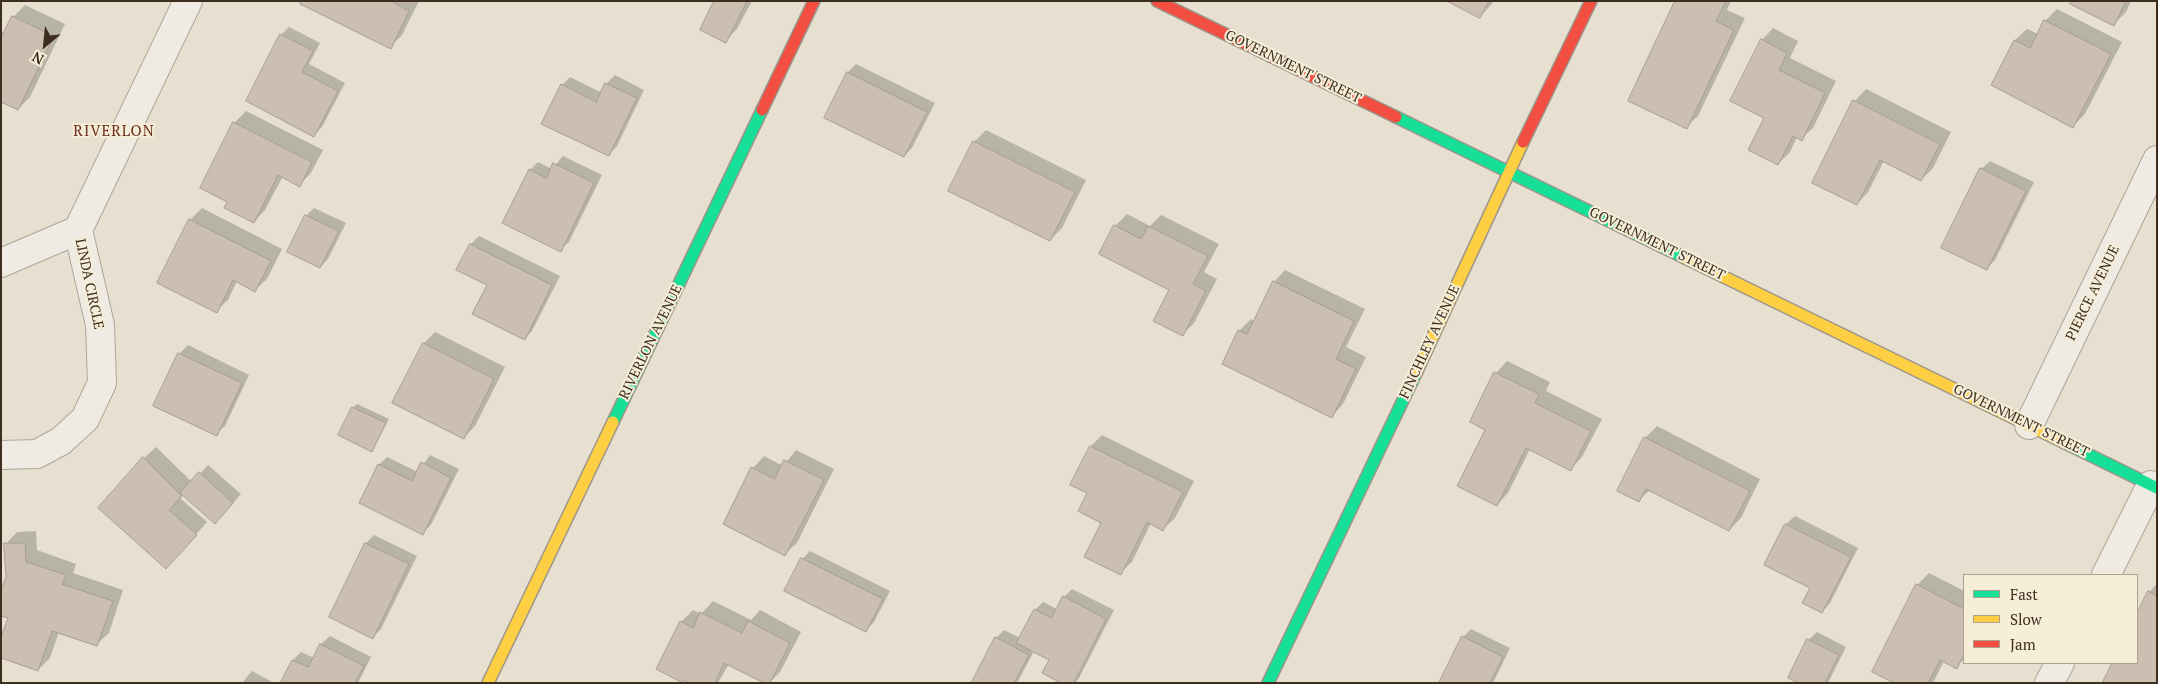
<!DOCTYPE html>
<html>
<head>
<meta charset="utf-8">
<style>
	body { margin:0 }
	#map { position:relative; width:2158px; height:684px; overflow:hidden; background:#e7e0d1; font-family:"PT Serif",serif }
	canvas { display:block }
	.frame { position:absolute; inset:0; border:2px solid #3d2e20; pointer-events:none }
	.legend { position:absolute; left:1963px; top:574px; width:175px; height:90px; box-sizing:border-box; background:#f7eed8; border:1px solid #ada18e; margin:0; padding:6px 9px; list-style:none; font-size:15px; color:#3d2e20 }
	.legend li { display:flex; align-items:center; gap:10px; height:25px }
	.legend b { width:25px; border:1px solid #ada18e }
	.north { position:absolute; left:20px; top:20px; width:50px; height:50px; -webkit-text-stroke:4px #f7eed8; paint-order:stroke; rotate:208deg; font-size:14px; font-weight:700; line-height:20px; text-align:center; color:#3d2e20 }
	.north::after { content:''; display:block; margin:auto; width:18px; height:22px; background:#3d2e20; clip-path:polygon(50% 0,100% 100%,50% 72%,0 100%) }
</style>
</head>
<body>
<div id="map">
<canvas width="2158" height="684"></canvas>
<div class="frame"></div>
<ul class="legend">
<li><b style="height:6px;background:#16e098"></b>Fast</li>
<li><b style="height:6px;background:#ffcf43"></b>Slow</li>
<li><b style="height:6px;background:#f24e42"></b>Jam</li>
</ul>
<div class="north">N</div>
</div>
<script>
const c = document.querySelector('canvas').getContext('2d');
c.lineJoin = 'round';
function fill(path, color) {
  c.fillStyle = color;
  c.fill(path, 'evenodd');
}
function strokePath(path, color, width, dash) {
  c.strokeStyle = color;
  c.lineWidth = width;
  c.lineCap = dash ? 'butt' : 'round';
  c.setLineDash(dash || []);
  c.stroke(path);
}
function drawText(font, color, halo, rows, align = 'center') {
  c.font = font + ' "PT Serif",serif';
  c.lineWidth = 4;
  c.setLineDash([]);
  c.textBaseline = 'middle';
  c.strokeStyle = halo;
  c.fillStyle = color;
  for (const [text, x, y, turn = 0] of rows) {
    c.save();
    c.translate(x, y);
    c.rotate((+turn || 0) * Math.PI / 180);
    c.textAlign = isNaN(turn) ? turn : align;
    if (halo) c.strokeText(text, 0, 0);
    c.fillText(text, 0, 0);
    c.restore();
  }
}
fill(new Path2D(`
	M302 1H419L402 35 390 47Z
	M716 1H752L737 29 725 41Z
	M1450 1H1494L1480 17Z
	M1677 1H1731L1727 10 1745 18 1698 116 1686 127Z
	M2073 1H2131L2126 12 2114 24Z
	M25 5 65 24 30 97 18 109 1 101V32L5 34 13 17Z
	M2057 9 2122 42 2085 114 2073 126 1992 84 2015 40 2027 29 2038 34 2045 21Z
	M289 27 320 43 309 64 345 83 322 127 314 135 281 35Z
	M1773 28 1798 41 1790 58 1836 81 1813 128 1801 139 1797 137 1790 152 1778 164 1766 117 1762 40Z
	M856 64 935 103 912 148 904 156 826 117 848 72Z
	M615 75 644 90 617 146 608 155 562 85 570 77 602 93 606 84Z
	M1866 89 1951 132 1933 168 1921 180 1884 161 1868 192 1857 204 1855 101Z
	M246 111 323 150 311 173 299 185 283 176 265 210 254 222 228 201 234 123Z
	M986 130 1086 180 1062 228 1050 240 974 142Z
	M563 156 602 175 569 242 560 250 530 170 538 162 552 169Z
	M1990 161 2034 182 1995 260 1987 268 1981 169Z
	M202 208 282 249 267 279 255 290 237 281 228 300 216 311 190 220Z
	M314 208 346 223 328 259 320 267 306 216Z
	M1127 214 1150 226 1161 215 1219 244 1204 272 1217 279 1194 323 1183 334 1170 289 1115 226Z
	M479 236 560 276 532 331 524 339 488 285 458 269 471 244Z
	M1285 270 1365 309 1346 347 1366 357 1343 404 1332 416 1239 331 1251 319 1255 321 1274 282Z
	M435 332 505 367 475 426 464 437 424 343Z
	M188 345 249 375 225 426 216 434 179 354Z
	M1507 361 1550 382 1546 391 1602 419 1582 457 1571 469 1530 449 1508 493 1497 505 1487 429 1496 373Z
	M357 404 389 419 372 450 353 408Z
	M1657 426 1760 479 1741 518 1729 530 1650 490 1639 500 1645 438Z
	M1102 435 1194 481 1175 518 1163 529 1151 523 1132 562 1120 573 1103 522 1089 492 1072 484 1091 446Z
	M156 447 192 482 208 465 241 494 223 515 183 494 180 498 207 522 178 555 144 458Z
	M796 450 834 469 797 543 785 554 753 468 764 456 783 466Z
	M430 455 459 469 431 525 422 533 379 465 387 457 418 472Z
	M1795 516 1858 548 1830 603 1822 612 1812 588 1766 565 1786 524Z
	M36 531 37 550 76 564 73 573 123 590 109 633 97 644 59 632 50 658 38 670 9 617 6 544 17 532Z
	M374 535 417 556 381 629 373 637 366 543Z
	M810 551 890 591 874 622 865 631 802 559Z
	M1929 573 1964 591V659L1956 667 1944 661 1933 683H1897L1917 585Z
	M2157 584V683H2103L2113 663H2137V616L2149 592Z
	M1072 589 1114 610 1079 678 1075 683H1064L1050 659 1034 651 1017 683H977L996 638 1004 630 1020 638 1035 610 1043 602 1057 609 1064 597Z
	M713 601 751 620 760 610 801 632 780 672 769 683 729 664 718 683H690L658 668 681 622 693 610 701 614Z
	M1471 629 1510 648 1493 683H1440L1463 637Z
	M1817 632 1846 647 1828 683H1801L1808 640Z
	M330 636 371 657 358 683H282L293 660 301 652 314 658 321 644Z
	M252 671 274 683H242Z`), '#0003');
const building = new Path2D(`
	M301 1H391L409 11 391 49 300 4Z
	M714 1H747L726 43 700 30Z
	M1447 1H1489L1480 18Z
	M1675 1H1726L1716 21 1734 30 1687 129 1628 101Z
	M2071 1H2126L2114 26 2070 4Z
	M12 16 54 36 18 110 1 102V38Z
	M2044 20 2111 54 2073 128 1991 85 2014 40 2030 48Z
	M280 34 313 51 302 72 338 91 314 137 246 101Z
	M1761 39 1787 53 1779 70 1825 93 1802 141 1793 136 1778 165 1748 150 1764 118 1730 101Z
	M847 72 927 112 904 157 824 118Z
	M605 83 637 98 609 156 541 124 561 84 596 102Z
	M1853 100 1940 144 1921 181 1880 160 1857 205 1812 183Z
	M233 122 312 162 300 187 278 175 254 223 224 208 227 202 200 188Z
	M973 141 1075 192 1050 241 948 191Z
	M553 163 594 183 561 252 502 223 529 169 546 178Z
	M1980 168 2026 191 1987 270 1941 248Z
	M305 215 339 231 320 268 287 252Z
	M189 219 271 261 255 292 233 280 217 313 157 283Z
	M1114 225 1141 239 1148 226 1208 256 1193 284 1206 291 1183 336 1153 321 1169 290 1099 254Z
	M470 244 552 285 525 340 472 314 487 285 456 270Z
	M1273 281 1354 321 1336 359 1356 369 1332 418 1222 364 1238 330 1247 334Z
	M423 343 494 379 464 439 392 403Z
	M178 353 242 383 217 436 153 406Z
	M1494 372 1539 394 1535 403 1591 431 1571 471 1526 448 1497 506 1457 486 1485 430 1470 422Z
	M352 407 386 423 372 452 338 435Z
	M1644 437 1750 491 1729 531 1646 489 1639 502 1617 491Z
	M1090 446 1183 492 1163 531 1147 522 1121 575 1084 557 1101 523 1078 511 1087 493 1070 485Z
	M143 457 182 496 169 510 197 535 166 569 98 508Z
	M784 460 824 480 785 556 723 524 751 467 774 479Z
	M421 462 451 478 423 535 359 503 378 464 412 481Z
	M199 472 233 503 215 524 180 493Z
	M1785 524 1851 557 1822 613 1802 603 1810 588 1764 565Z
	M4 543H25L26 562 66 575 62 584 113 601 97 646 52 631 38 671 1 658V637L8 618 1 616V590L6 577Z
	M365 543 409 564 373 639 329 617Z
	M801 558 883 599 866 632 784 591Z
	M1916 584 1964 609V654L1957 669 1940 660 1928 683H1894L1872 672Z
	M2148 591 2157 596V683H2102L2112 663H2137V613Z
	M1063 596 1106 619 1074 683H1061L1042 673 1049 660 1016 643 1034 609 1051 618Z
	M700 612 742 633 748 621 790 643 770 683H764L724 663 715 683H689L684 680 683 683 656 669 680 621 693 628Z
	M1462 636 1503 657 1490 683H1439Z
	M995 637 1029 655 1014 683H974L972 682Z
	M1807 639 1839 655 1825 683H1798L1788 678Z
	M320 644 364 666 355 683H280L292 660 308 667Z`);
fill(building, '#cbbfb2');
strokePath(building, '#a89c90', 1);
const street = new Path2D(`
	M1 263 78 230
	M2029 425 2157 160
	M1 455 37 454 61 441 85 419 102 383 100 325 78 230 188 1
	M2106 575 2151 485
	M2049 683 2060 663`);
const fast = new Path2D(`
	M1396 117 1685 258
	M613 422 762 110
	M2065 443 2157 488
	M1268 683 1417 371`);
const slow = new Path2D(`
	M1685 258 2065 443
	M1417 371 1523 142
	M488 683 613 422`);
const jam = new Path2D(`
	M1157 1 1396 117
	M762 110 814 1
	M1523 142 1591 1`);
strokePath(street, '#ada599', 30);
strokePath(fast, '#9c958a', 14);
strokePath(slow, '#9c958a', 14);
strokePath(jam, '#9c958a', 14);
strokePath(street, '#efebe3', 28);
strokePath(fast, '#16e098', 11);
strokePath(slow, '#ffcf43', 11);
strokePath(jam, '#f24e42', 11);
drawText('14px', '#3d2e20', '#f7eed8', [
	["GOVERNMENT STREET",1293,67,26],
	["GOVERNMENT STREET",1657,244,26],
	["LINDA CIRCLE",89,284,78],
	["PIERCE AVENUE",2093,293,-64],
	["RIVERLON AVENUE",651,342,-64],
	["FINCHLEY AVENUE",1430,342,-65],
	["GOVERNMENT STREET",2021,421,26]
]);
c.letterSpacing = '1px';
drawText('15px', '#6b2e1e', '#f7eed8', [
	["RIVERLON",114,132]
]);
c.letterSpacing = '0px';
</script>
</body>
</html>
